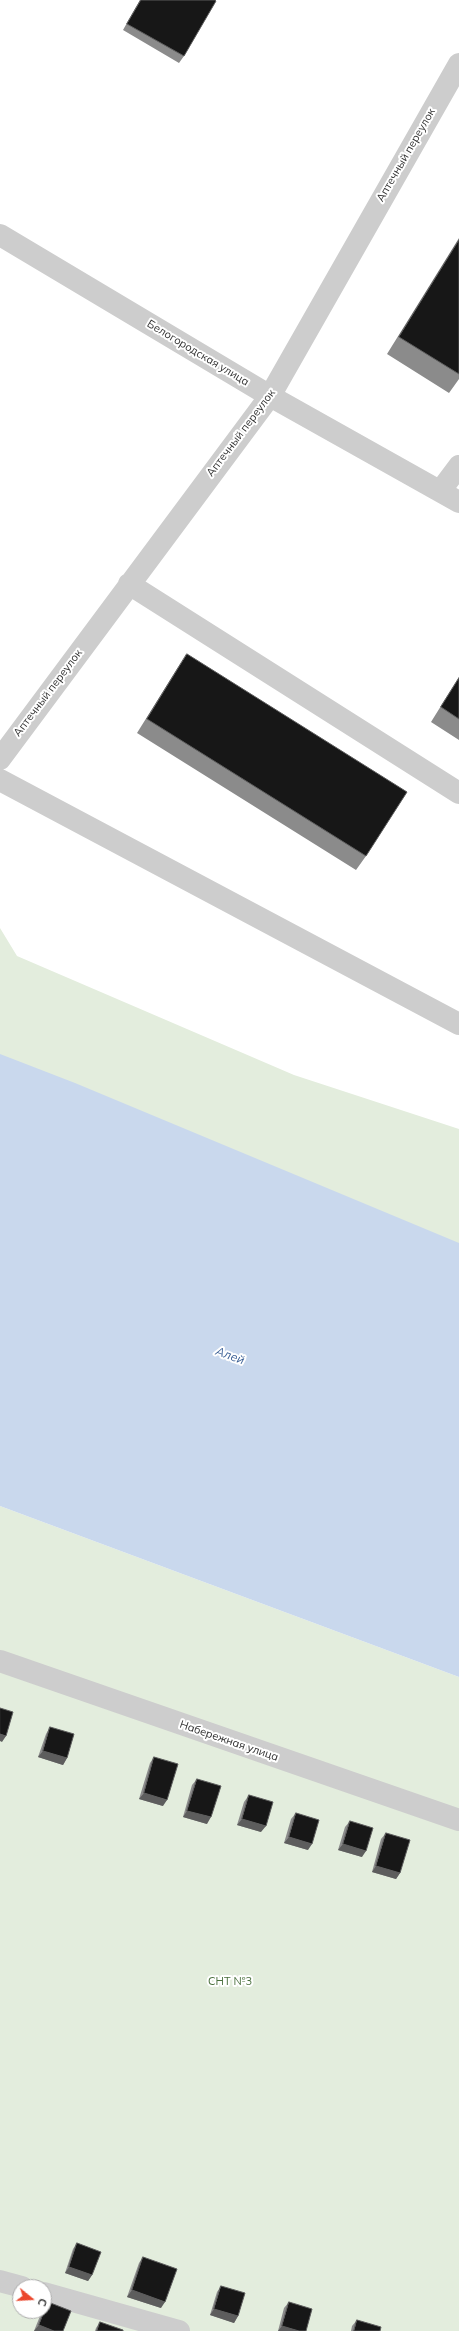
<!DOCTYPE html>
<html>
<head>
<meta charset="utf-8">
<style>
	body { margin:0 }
	#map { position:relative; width:459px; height:2331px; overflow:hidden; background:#fff; font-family:Mulish,sans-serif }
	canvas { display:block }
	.north { position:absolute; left:12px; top:2279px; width:40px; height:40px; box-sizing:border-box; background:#fff; border:1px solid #acacac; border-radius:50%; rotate:108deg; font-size:11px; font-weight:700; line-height:16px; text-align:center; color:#303030 }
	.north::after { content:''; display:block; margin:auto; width:14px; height:18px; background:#eb472d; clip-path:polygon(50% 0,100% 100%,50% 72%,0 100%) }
</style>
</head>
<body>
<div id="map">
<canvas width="459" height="2331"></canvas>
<div class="north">С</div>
</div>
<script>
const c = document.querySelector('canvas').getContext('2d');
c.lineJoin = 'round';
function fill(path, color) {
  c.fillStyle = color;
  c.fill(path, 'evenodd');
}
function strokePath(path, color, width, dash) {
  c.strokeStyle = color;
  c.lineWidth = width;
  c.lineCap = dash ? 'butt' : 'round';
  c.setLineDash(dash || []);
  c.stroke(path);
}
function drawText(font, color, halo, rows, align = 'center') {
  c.font = font + ' Mulish,sans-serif';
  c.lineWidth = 4;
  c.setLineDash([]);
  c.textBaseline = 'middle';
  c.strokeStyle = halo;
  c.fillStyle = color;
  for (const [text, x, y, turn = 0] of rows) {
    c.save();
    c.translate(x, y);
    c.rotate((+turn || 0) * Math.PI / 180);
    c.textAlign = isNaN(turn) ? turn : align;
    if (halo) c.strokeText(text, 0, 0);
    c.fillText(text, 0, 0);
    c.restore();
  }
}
fill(new Path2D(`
	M0 928 17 956 294 1075 459 1129V1292L0 1077Z
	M0 1506 459 1677V2331H0ZM20 2287H44V2311H20Z`), '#e3eddd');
fill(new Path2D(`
	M0 1054 75 1083 459 1243V1677L0 1506Z`), '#c9d8ed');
strokePath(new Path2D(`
	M0 235 270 396 459 502
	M441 490 459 466
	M129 584 459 793
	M0 759 270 396 459 64
	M0 780 459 1024
	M0 1661 459 1820
	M0 2281 22 2287
	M44 2293 179 2331`), '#cdcdcd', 22);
fill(new Path2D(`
	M140 0H215L184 56 179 63 123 30Z
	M459 238V379L449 393 387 354Z
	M187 654 366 856 356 870 137 733 177 669Z
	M459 677V740L431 722Z
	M50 1727 67 1758 63 1765 38 1757 46 1734Z
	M154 1757 163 1806 139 1799 150 1763Z
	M197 1779 207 1824 183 1817 192 1785Z
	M249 1795 261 1832 237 1825 244 1802Z
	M296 1813 308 1850 284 1843 291 1819Z
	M350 1821 362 1857 338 1850 345 1827Z
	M386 1833 400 1873 396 1879 372 1872 381 1839Z
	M77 2243 92 2275 88 2281 65 2273 73 2249Z
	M143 2257 161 2308 127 2297 139 2263Z
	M221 2286 238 2316 234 2323 210 2315 217 2292Z
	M48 2302 63 2331H34L42 2311H44V2308Z
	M289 2302 306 2331H278L284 2308Z
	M357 2320 380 2331H351L352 2326Z
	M100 2322 123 2331H95L96 2328Z`), '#8b8b8b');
fill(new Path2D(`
	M0 1734 6 1736 2 1742 0 1741Z
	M43 1751 67 1758 63 1765 38 1757Z
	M144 1793 167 1800 163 1806 139 1799Z
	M187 1811 211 1817 207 1824 183 1817Z
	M242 1819 266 1826 261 1832 237 1825Z
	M289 1837 312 1844 308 1850 284 1843Z
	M343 1844 366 1851 362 1857 338 1850Z
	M376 1866 400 1873 396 1879 372 1872Z
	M69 2267 92 2275 88 2281 65 2273Z
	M132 2290 165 2302 161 2308 127 2297Z
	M214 2309 238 2316 234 2323 210 2315Z
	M39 2325 54 2331H34Z
	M282 2326 299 2331H278Z`), '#5d5d5d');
const building = new Path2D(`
	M141 0H215L216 1 184 56 127 24Z
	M459 240V374L399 337Z
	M187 654 407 792 366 856 147 719Z
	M459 678V719L441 707Z
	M0 1708 13 1712 6 1736 0 1734Z
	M50 1727 74 1734 67 1758 43 1751Z
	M154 1757 178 1764 167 1800 144 1793Z
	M197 1779 221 1786 211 1817 187 1811Z
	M249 1795 273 1802 266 1826 242 1819Z
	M296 1813 319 1820 312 1844 289 1837Z
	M350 1821 373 1828 366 1851 343 1844Z
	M386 1833 410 1840 400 1873 376 1866Z
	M77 2243 101 2252 92 2275 69 2267Z
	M143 2257 177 2269 165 2302 132 2290Z
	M221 2286 245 2293 238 2316 214 2309Z
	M48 2302 71 2311 63 2331H54L39 2325Z
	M289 2302 312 2309 306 2331H299L282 2326Z
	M357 2320 381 2327 380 2331H354Z
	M100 2322 123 2330V2331H97Z`);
fill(building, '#171717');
strokePath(building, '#5d5d5d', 1);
drawText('11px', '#303030', '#fff', [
	["Аптечный переулок",406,155,-60],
	["Белогородская улица",198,353,31],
	["Аптечный переулок",241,433,-53],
	["Аптечный переулок",48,693,-53],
	["Набережная улица",229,1741,19]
]);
drawText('11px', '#486e3b', '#fff', [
	["СНТ №3",230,1982]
]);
drawText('italic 12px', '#3a5f95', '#fff', [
	["Алей",230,1356,20]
]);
</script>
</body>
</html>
